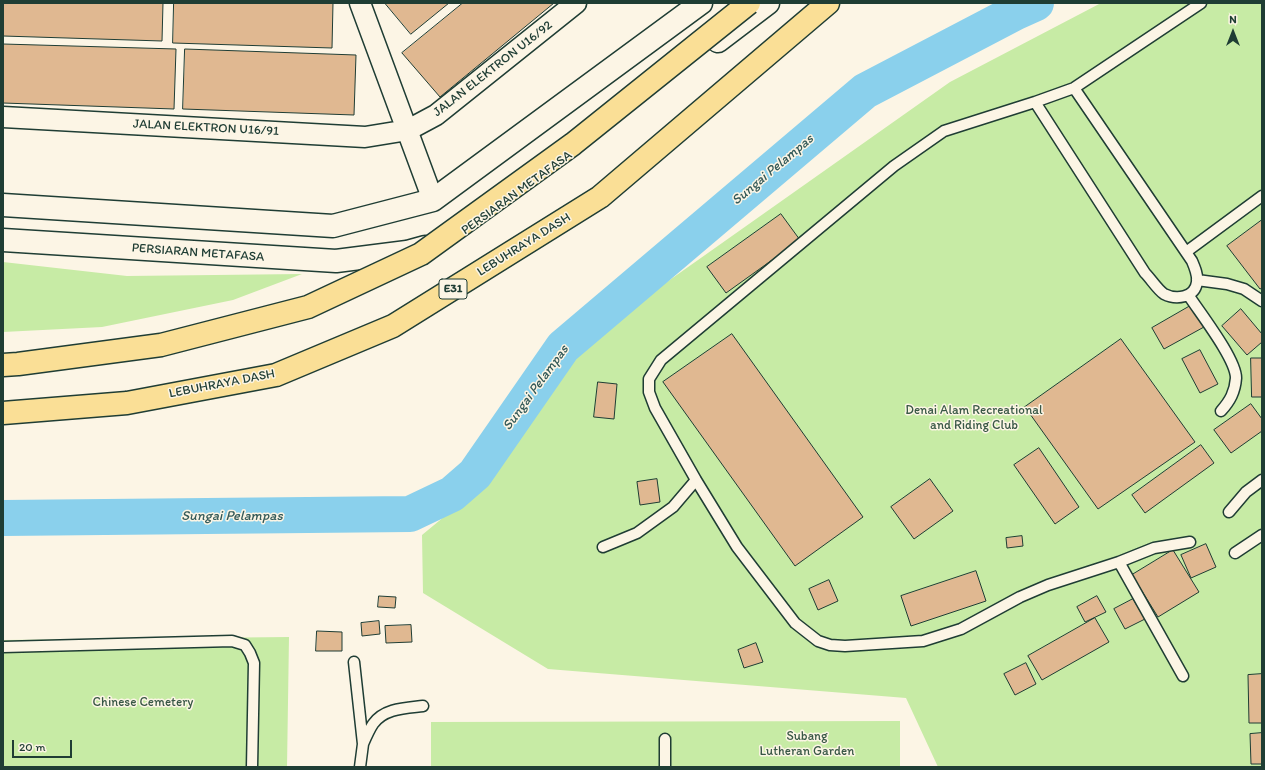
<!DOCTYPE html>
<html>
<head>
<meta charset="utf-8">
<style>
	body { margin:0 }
	#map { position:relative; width:1265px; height:770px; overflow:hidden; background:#fcf5e5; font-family:Itim,sans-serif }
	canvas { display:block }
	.frame { position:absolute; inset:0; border:4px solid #1f3d34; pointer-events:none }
	.north { position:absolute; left:1213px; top:12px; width:40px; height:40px; -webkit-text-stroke:3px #fcf5e5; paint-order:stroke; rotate:0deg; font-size:11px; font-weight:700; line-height:16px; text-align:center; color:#1f3d34 }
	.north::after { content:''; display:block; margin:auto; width:14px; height:18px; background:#1f3d34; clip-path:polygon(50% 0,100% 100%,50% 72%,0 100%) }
	.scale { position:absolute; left:12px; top:740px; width:60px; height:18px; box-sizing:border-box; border:2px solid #1f3d34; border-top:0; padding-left:5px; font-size:12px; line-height:14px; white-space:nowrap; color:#1f3d34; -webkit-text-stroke:3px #fcf5e5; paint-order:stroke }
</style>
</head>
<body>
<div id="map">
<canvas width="1265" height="770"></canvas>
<div class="frame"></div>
<div class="north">N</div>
<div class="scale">20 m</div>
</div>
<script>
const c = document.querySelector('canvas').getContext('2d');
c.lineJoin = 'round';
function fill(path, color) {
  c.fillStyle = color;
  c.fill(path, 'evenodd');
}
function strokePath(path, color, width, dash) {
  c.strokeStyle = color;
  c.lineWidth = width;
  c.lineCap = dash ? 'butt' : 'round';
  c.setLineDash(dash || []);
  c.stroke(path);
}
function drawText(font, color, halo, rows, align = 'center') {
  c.font = font + ' Itim,sans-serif';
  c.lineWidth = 3;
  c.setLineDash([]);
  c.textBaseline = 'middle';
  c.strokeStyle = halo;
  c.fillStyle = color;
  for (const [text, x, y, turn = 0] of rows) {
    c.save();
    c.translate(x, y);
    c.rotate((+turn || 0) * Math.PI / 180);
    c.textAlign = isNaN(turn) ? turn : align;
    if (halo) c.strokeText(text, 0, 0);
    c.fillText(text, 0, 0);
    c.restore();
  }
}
fill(new Path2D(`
	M1101 3H1262V767H938L906 698 548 669 423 593 422 535 491 478 572 349 950 82Z
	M3 262 127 276 302 274 233 300 102 327 3 332Z
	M289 637 287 767H3V640Z
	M900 721V767H431V722Z`), '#c7eba5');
strokePath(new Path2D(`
	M3 518 410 514 452 494 475 474 563 347 865 91 1016 12 1036 3`), '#8ad0ec', 36);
const building = new Path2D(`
	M3 3H163L162 41 3 36Z
	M174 3H333L332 48 173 43Z
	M385 3H449L411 34Z
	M463 3H554L440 97 402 53Z
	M3 44 176 49 174 109 3 103Z
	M185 49 356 55 354 115 183 109Z
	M781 214 800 240 726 293 707 267Z
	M1262 220V288L1260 289 1227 246Z
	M1192 305 1204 327 1164 349 1152 328Z
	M1241 309 1262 334V342L1247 355 1222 326Z
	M732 334 863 517 795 566 663 382Z
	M1121 339 1195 442 1098 509 1025 407Z
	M1200 350 1218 384 1200 393 1182 359Z
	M1251 358H1262V397H1252Z
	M598 382 617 384 614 419 594 417Z
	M1251 404 1262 419V431L1231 453 1214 430Z
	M1201 445 1214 463 1145 513 1132 495Z
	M1039 448 1079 507 1055 524 1014 465Z
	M657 479 660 502 640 505 637 482Z
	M930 479 953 511 914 539 891 507Z
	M1022 536 1023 546 1007 548 1006 538Z
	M1206 544 1216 567 1191 578 1181 555Z
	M1173 550 1199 592 1158 617 1132 575Z
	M976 571 986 601 911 626 901 596Z
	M829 580 838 601 818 610 809 589Z
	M379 596 396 597 395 608 378 607Z
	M1097 596 1106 612 1085 622 1077 607Z
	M1133 599 1145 619 1125 629 1114 609Z
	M1095 618 1109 642 1042 680 1028 656Z
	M379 621 380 634 362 636 361 623Z
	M411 625 412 642 386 643 385 626Z
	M317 631 342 632V651H316Z
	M756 643 763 662 744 668 738 650Z
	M1026 663 1036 684 1015 695 1004 674Z
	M1262 674V723H1249L1248 675Z
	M1262 733V764H1251L1250 734Z`);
fill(building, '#e0b891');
strokePath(building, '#1f3d34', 1);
const lane = new Path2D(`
	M1035 102 1145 273C1151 279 1157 289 1164 294 1176 300 1195 298 1197 282 1198 275 1195 268 1192 261L1074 88
	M1186 252 1262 196
	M1197 280 1227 284 1244 289 1262 301
	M1189 296C1200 313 1236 359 1236 378 1235 392 1230 401 1221 411
	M1229 512 1246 492 1262 480
	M1190 542 1154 548 1119 562 1048 585 1020 597 961 629 923 641 845 646 830 645 818 641 795 623 737 547 696 480 655 408 649 392V379L661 360 894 166 944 131 1035 102 1074 88 1201 3
	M603 547 637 533 673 507 696 480
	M1235 553 1262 535
	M1119 562 1183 676
	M3 647 232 641 245 645 250 653 254 663 252 767
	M354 662 363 744 360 767
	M665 739V767
	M363 744C366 737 369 730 373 724 384 708 406 708 423 706`);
const street = new Path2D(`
	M360 3 433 200
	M3 117 365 137 408 130 436 115 576 3`);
const secondary = new Path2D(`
	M718 41 768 3
	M3 205 333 226 433 200 701 3
	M3 240 336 261 407 252 425 247`);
const highway = new Path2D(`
	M3 413 127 403 276 375 393 326 600 197 828 3`);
strokePath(lane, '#1f3d34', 13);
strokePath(street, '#1f3d34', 23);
strokePath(secondary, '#1f3d34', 25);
strokePath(highway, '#1f3d34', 25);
strokePath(lane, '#fcf5e5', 10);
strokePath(street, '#fcf5e5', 20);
strokePath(secondary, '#fcf5e5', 22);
strokePath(highway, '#fadf96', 22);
const highwayBridge = new Path2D(`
	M3 365 18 364 161 345 308 307 421 254 573 144 749 3`);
strokePath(highwayBridge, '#1f3d34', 25, []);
strokePath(highwayBridge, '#fadf96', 22);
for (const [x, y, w] of [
	[453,289,28]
]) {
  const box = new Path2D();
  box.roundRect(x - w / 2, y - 10, w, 20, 3);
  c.fillStyle = '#fcf5e5';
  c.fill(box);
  strokePath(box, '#1f3d34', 1);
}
drawText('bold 12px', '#1f3d34', null, [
	["E31",453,289]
]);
drawText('13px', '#1f3d34', '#fcf5e5', [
	["JALAN ELEKTRON U16/92",493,69,-38],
	["JALAN ELEKTRON U16/91",206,128,3],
	["PERSIARAN METAFASA",517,193,-36],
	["LEBUHRAYA DASH",524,245,-32],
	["PERSIARAN METAFASA",198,253,4],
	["LEBUHRAYA DASH",222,384,-11]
]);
drawText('13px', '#385745', '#fcf5e5', [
	["Denai Alam Recreational",974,411],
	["and Riding Club",974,426],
	["Chinese Cemetery",143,703],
	["Subang",807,737],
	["Lutheran Garden",807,752]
]);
drawText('italic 14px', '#345a59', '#fcf5e5', [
	["Sungai Pelampas",773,170,-40],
	["Sungai Pelampas",536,388,-54],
	["Sungai Pelampas",232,516]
]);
</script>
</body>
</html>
